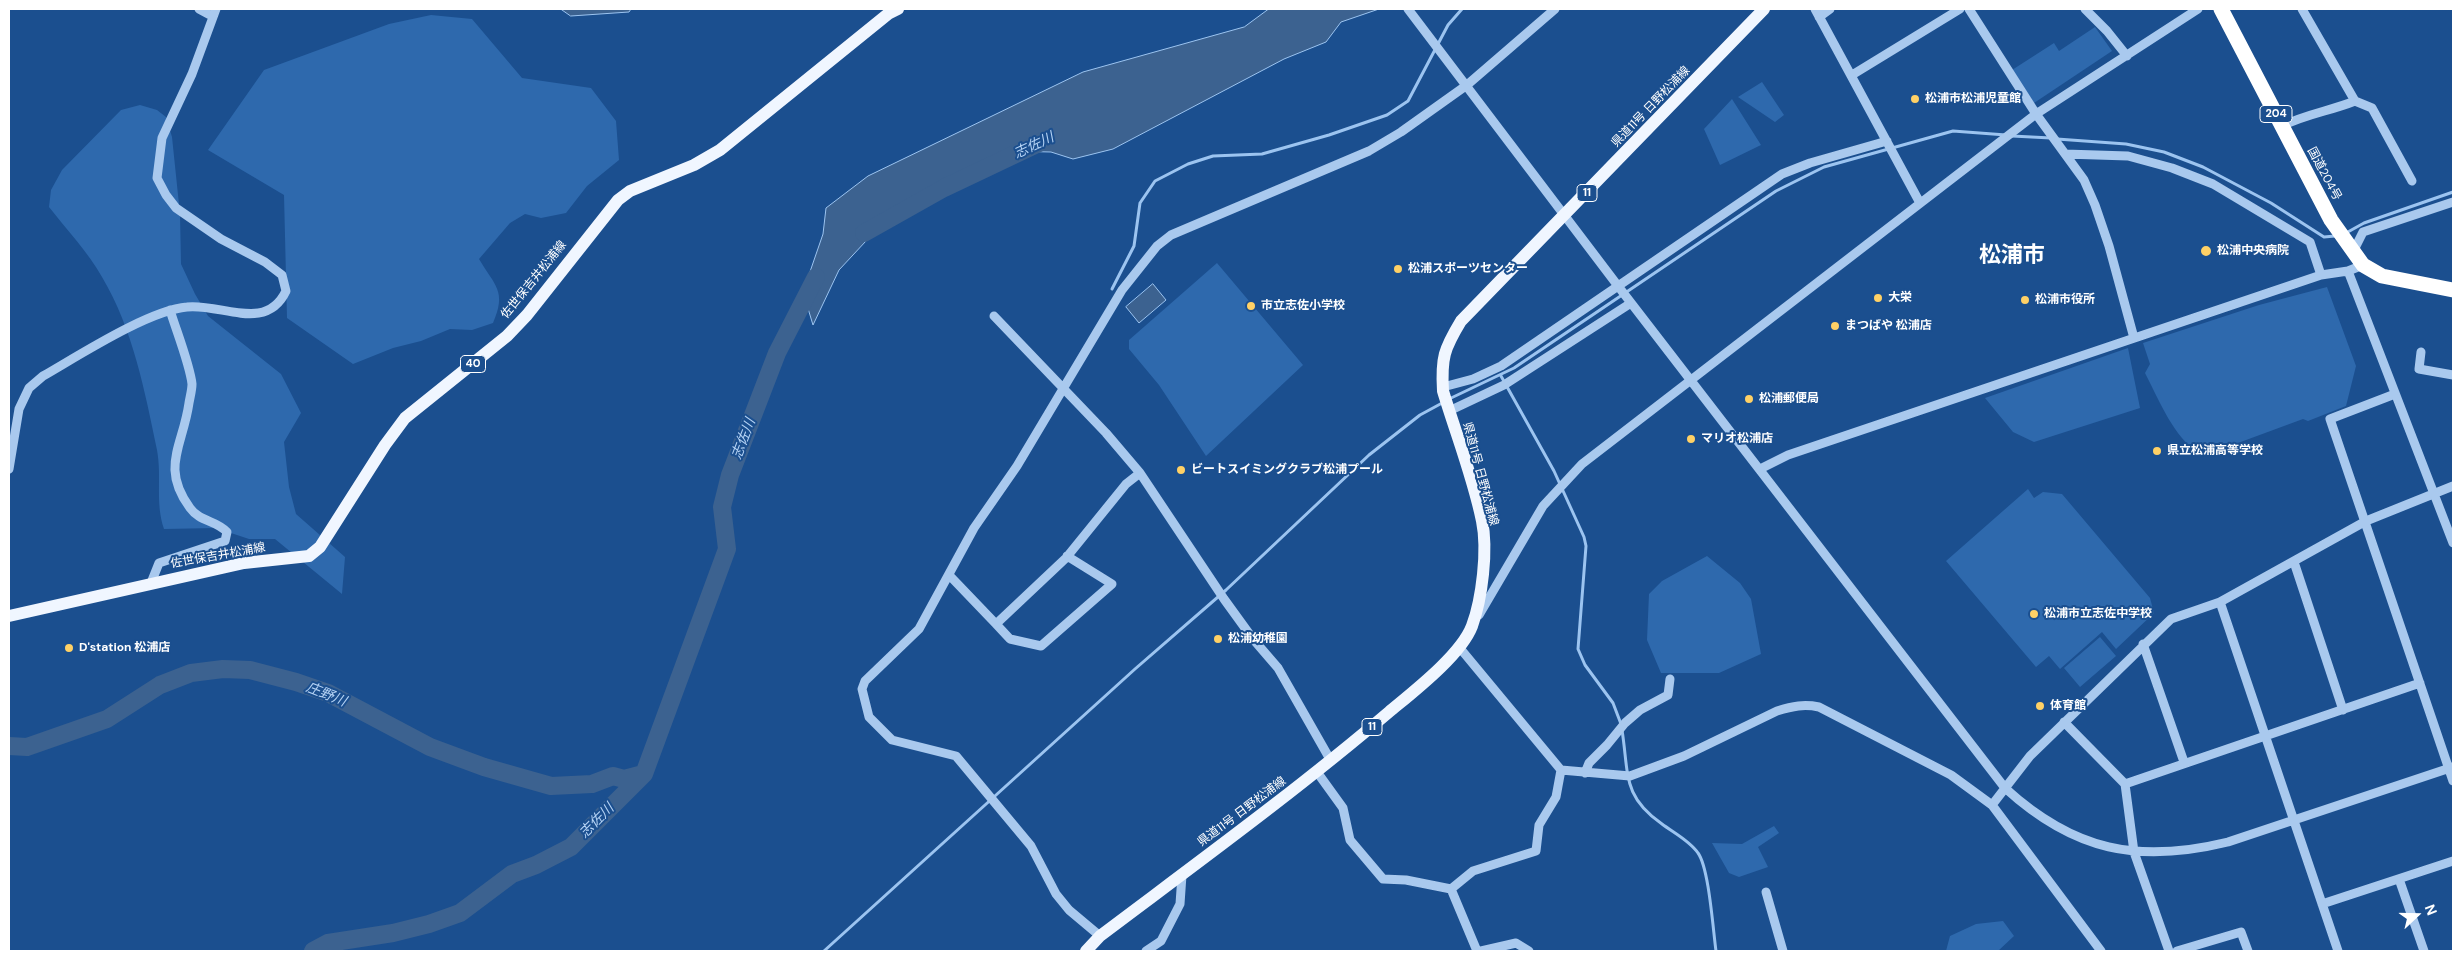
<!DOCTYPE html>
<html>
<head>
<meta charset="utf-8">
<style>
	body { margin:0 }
	#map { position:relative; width:2462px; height:960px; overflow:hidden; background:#1b4f8f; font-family:"DM Sans",sans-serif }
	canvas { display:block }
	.frame { position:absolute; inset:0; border:10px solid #fff; pointer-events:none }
	.north { position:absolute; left:2392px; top:890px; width:50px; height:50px; -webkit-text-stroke:4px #1b4f8f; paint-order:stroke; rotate:69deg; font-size:14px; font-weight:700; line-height:20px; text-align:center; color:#fff }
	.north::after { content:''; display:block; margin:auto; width:18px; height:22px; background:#fff; clip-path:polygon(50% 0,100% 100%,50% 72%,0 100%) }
</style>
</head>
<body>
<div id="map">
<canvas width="2462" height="960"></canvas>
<div class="frame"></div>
<div class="north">N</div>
</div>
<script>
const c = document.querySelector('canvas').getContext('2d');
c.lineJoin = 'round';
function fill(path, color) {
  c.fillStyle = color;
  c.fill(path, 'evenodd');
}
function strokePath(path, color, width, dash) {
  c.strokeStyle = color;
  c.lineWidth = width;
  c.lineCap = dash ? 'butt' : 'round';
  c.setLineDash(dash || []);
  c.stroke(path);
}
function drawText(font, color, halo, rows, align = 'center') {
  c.font = font + ' "DM Sans","Noto Sans JP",sans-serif';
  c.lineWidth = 4;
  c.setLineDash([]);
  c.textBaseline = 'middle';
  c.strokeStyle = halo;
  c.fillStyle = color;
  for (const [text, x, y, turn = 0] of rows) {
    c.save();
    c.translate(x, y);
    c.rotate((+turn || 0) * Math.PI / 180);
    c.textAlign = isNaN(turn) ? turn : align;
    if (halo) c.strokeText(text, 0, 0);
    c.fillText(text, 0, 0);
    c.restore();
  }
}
fill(new Path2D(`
	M431 15 472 19 522 78 591 88 616 121 619 160 587 186 566 213 541 218 525 214 510 223 479 259C495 286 507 291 493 323L472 330 450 329 421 341 393 348 353 364 287 318 284 195 208 150 264 70 389 24Z
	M2095 27 2112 51 2034 103 2012 70 2054 43 2059 51Z
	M1762 82 1784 115 1775 122 1738 97Z
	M1732 99 1761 145 1720 165 1704 129Z
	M140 105 157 110 166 117 172 137 180 214 181 264 195 294 208 316 281 374 301 413 284 442 289 487 296 514 345 557 342 594 275 539H249L216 528 164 529C155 502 162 478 157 450 145 392 133 329 102 277 88 252 67 230 49 207L51 190 62 170 121 110Z
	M1217 263 1303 365 1206 456 1159 385 1129 349V340Z
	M2327 287 2356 366 2346 406 2308 421 2303 419 2219 450C2210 452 2201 453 2193 448 2173 435 2156 394 2145 373L2150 364 2143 343 2259 305Z
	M2128 348 2140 408 2034 442 2013 432 1985 398Z
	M2028 489 2034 498 2043 492 2062 494 2150 598 2154 613 2116 649 2102 632 2060 669 2049 656 2036 667 1946 561Z
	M1707 556 1740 583 1751 599 1761 654 1719 673H1661L1647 640 1649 594 1662 581Z
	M2100 637 2116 656 2080 687 2064 668Z
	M1774 826 1779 833 1758 847 1768 867 1739 877 1729 873 1712 843 1742 844Z
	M2003 921 2014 936 1998 951H1946L1950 936 1976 924Z`), '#2e69ad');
const water = new Path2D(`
	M561 9H631L629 12 571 16Z
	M1269 9H1379L1341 22 1326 42 1284 59 1113 149 1073 159 1051 152 1007 151 962 172 893 212 839 270 813 325 803 292 823 234 826 208 868 176 1083 72 1244 27Z
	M1153 284 1166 300 1139 323 1126 307Z`);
fill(water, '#3c6290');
strokePath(water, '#9cc4f0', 1);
strokePath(new Path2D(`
	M2012 136 2051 138
	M2057 139 2126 144 2164 152 2203 167 2271 203 2324 237 2335 236
	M2346 233 2364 223 2453 192
	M1112 289 1134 246 1140 203 1155 181 1188 164 1213 156 1262 154 1329 135 1387 115 1408 101 1448 25 1462 9
	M1501 376 1554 471 1584 537 1586 546 1578 649 1585 665 1613 703 1621 724
	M1449 399 1514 368 1776 191 1824 167 1953 131 2006 135
	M1622 730C1629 774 1622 796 1662 824 1674 833 1690 841 1698 853 1709 868 1713 930 1716 951
	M824 951 1135 669 1226 590 1369 455 1420 415 1444 402`), '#9cc4f0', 3);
strokePath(new Path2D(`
	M864 233 944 188 1043 141
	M9 746 27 747 107 719 160 685 191 673 223 669 250 670 296 682 328 693 430 747 484 767 551 786 592 784 613 776 624 779 643 774
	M313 951 328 943 393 933 429 924 460 913 512 874 536 865 571 847 644 774 727 549 722 507 730 475 777 353 816 277`), '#3c6290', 18);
strokePath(new Path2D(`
	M199 9 212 16
	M1408 9 1618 286 2005 788C2074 851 2138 864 2228 842L2453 767
	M1815 9 1920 203
	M1969 9 2036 114 2084 180 2095 205 2109 246 2134 338
	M2085 9 2107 31 2127 56
	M2302 9 2355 101 2372 108 2412 181
	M1819 17 1830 9
	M1852 75 1960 9
	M2282 126C2306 114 2330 111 2355 101
	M2065 154 2128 156 2172 168 2213 184 2310 242 2321 275
	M2353 252 2363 232 2453 202
	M2348 271 2453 543
	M994 316 1106 433 1140 473 1224 599 1253 639 1278 668 1331 761
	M2421 352 2419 369 2453 375
	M1443 387 1473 379 1501 366 1782 174 1810 163 1887 141
	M2395 394 2330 419 2453 781
	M1449 411 1504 385 1631 303
	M9 469 19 409 29 388 43 376C78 356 149 310 187 307 221 303 266 333 286 291L282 275 265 262 221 239 176 208 166 195 157 178 162 138 192 74 216 9
	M1760 469 1788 455 2321 275 2348 271 2363 265
	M2294 562 2343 710
	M950 576 996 624 1066 558 1126 484 1140 473
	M151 583 159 563 225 541 227 532C216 520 200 522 190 508 160 467 183 446 189 403 190 397 192 390 192 384 190 365 176 330 170 310
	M2220 602 2338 951
	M1479 615 1543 506 1582 464 2036 114 2198 9
	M996 624 1010 639 1041 646 1112 584 1067 556
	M2143 644 2184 762
	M2064 722 2125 784 2134 852 2169 951
	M1561 770 1630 776 1684 756 1777 711C1793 706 1804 704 1819 707L1951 775 1992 805 2101 951
	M1317 772 1343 808 1350 840 1383 879 1406 880 1451 889 1473 871 1536 851 1539 825 1556 797 1561 770 1459 647
	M1585 773 1589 763 1607 745 1625 723 1640 710 1668 695 1670 679
	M2125 784 2420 683
	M1992 805 2030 756 2171 619 2220 602 2366 521 2453 486
	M2399 879 2424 951
	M1451 889 1477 951
	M1766 892 1783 951
	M2322 904 2453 861
	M1100 936 1069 910 1056 894 1031 846 956 756 892 740 869 717 862 689 865 681 919 629 974 528 1017 466 1122 290 1157 246 1171 235 1369 151 1401 132 1467 85 1555 9
	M1146 951 1161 941 1180 904 1182 875
	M1481 951 1516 943 1529 951
	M2177 951 2241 932 2248 951`), '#a9c9ee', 9);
strokePath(new Path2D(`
	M9 616 244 563 309 556 320 547 385 445 405 418 507 336 527 315 618 200 630 191 694 165 720 150 888 14 898 9
	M1086 951 1100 936C1197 863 1296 791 1389 712 1413 692 1461 655 1472 626 1482 599 1488 550 1482 521 1473 477 1456 434 1443 391 1441 358 1444 349 1461 321L1764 9`), '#f0f6ff', 12);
strokePath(new Path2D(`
	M2221 9 2331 220 2363 265 2382 276 2453 290`), '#fff', 15);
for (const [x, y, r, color] of [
	[1915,99,5,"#ffd166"],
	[2206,251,6,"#ffd166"],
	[1398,269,5,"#ffd166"],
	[1878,298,5,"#ffd166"],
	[2025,300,5,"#ffd166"],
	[1251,306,5,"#ffd166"],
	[1835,326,5,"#ffd166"],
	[1749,399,5,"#ffd166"],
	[1691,439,5,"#ffd166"],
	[2157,451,5,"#ffd166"],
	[1181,470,5,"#ffd166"],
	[2034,614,5,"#ffd166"],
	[1218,639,5,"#ffd166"],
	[69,648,5,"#ffd166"],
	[2040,706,5,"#ffd166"]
]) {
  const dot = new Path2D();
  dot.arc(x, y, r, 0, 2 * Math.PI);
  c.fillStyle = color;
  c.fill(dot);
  strokePath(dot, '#1b4f8f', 2);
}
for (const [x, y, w] of [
	[2276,114,32],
	[1587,193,20],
	[473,364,25],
	[1372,727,20]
]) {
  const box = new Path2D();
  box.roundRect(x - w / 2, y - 8.5, w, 17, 4);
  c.fillStyle = '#1b4f8f';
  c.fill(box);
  strokePath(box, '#fff', 1);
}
drawText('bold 11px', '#fff', null, [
	["204",2276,114],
	["11",1587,193],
	["40",473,364],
	["11",1372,727]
]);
drawText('bold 12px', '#fff', '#1b4f8f', [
	["松浦市松浦児童館",1925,99],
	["松浦中央病院",2217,251],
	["松浦スポーツセンター",1408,269],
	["大栄",1888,298],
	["松浦市役所",2035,300],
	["市立志佐小学校",1261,306],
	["まつばや 松浦店",1845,326],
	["松浦郵便局",1759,399],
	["マリオ松浦店",1701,439],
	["県立松浦高等学校",2167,451],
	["ビートスイミングクラブ松浦プール",1191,470],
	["松浦市立志佐中学校",2044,614],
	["松浦幼稚園",1228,639],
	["D'station 松浦店",79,648],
	["体育館",2050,706]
], 'left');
drawText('12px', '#fff', '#1b4f8f', [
	["県道11号 日野松浦線",1651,107,-46],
	["国道204号",2324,174,62],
	["佐世保吉井松浦線",534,280,-51],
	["県道11号 日野松浦線",1480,474,75],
	["佐世保吉井松浦線",218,556,-10],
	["県道11号 日野松浦線",1242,812,-37]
]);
drawText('italic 14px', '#b5d3f5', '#1b4f8f', [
	["志佐川",1034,146,-25],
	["志佐川",744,439,-69],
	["庄野川",326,695,22],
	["志佐川",597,821,-45]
]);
drawText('bold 22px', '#fff', '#1b4f8f', [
	["松浦市",2012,256]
]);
</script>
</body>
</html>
